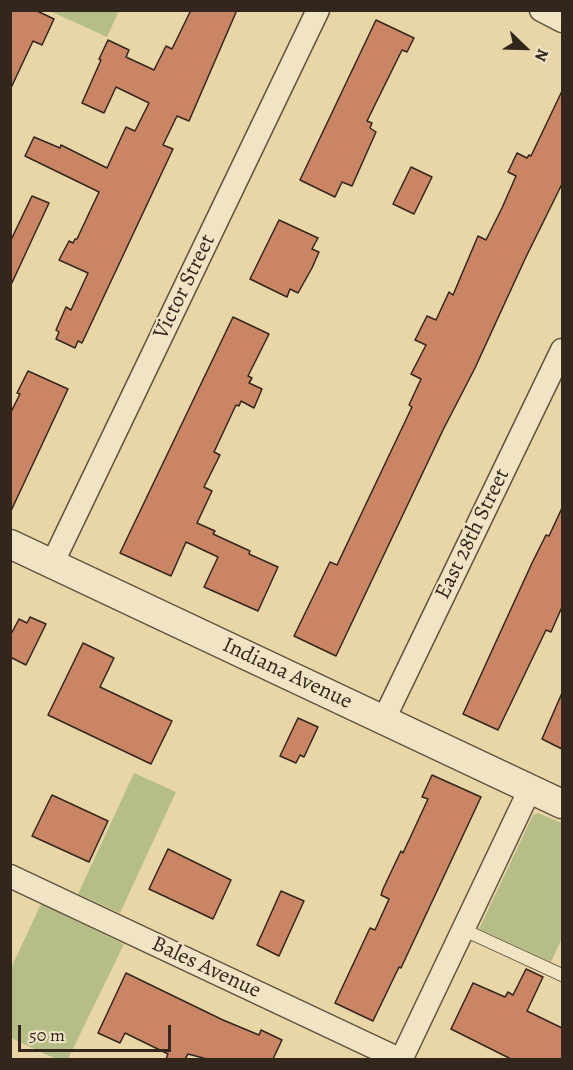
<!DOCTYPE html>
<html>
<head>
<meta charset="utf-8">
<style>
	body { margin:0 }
	#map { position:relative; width:573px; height:1070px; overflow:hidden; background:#e9d6a6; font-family:Alegreya,serif }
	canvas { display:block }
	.frame { position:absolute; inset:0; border:12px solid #33271d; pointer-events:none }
	.north { position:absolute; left:495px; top:18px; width:60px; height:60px; -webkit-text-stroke:4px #f1e4c5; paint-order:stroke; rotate:113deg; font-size:16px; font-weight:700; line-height:24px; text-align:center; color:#33271d }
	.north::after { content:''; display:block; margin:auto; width:21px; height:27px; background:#33271d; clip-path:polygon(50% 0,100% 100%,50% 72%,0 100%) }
	.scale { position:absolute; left:18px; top:1025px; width:153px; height:27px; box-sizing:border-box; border:3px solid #33271d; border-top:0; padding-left:8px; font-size:18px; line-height:21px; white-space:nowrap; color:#33271d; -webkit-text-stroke:4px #f1e4c5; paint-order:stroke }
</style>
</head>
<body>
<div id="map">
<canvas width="573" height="1070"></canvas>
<div class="frame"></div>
<div class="north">N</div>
<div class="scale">50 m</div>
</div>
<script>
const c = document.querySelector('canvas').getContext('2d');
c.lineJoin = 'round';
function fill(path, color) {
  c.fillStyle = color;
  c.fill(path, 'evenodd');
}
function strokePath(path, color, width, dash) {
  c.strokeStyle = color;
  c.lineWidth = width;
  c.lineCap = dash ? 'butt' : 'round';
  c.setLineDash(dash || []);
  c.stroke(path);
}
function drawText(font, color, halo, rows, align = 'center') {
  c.font = font + ' Alegreya,serif';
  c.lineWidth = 4.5;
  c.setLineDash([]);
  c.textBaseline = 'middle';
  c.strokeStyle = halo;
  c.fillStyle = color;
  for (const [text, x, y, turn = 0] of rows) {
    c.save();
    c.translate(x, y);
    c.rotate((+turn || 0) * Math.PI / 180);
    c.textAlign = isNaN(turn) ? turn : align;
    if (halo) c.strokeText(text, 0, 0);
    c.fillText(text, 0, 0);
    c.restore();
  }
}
fill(new Path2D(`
	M50 11 119 10V11L107 37Z
	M134 773 176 792 120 913 78 894Z
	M538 813 562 823V938L551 962 479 929 533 815Z
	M41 904 124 944 68 1059H56L11 1038V968Z`), '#b5be87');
const building = new Path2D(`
	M10 10H35L54 19 42 45 33 41 10 90Z
	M191 10H237L189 121 177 116 163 145 173 149 82 343 78 341 75 348 56 339 59 332 56 330 66 307 71 310 88 273 59 260 69 241 73 243 75 239H77L99 192 25 156 34 137 60 148 61 145 107 168 126 127 135 131 149 103 116 87 104 113 82 103 101 60 99 59 108 40 129 50 126 57 154 70 166 46 172 49Z
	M376 20 414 38 407 52 402 50 367 121 372 123 370 128 376 132 352 186 342 182 335 197 300 180Z
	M562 91V184L525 259 475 368 443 430 336 656 294 636 330 562 337 565 412 407 409 405 421 379 411 374 426 345 415 340 427 316 436 320 449 292 453 295 478 236 486 240 502 208 516 176 508 172 517 153 527 158 529 155 531 156Z
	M411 167 432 177 414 214 393 204Z
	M32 196 49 203 10 287V242Z
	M279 220 318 238 312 249 319 252 312 268 298 293 290 289 287 297 250 279Z
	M233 317 269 334 248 376 252 378 249 383 262 389 254 408 241 401 239 406 236 405 214 452 220 455 204 487 212 491 197 523 215 531 213 534 250 551 249 554 278 567 258 611 204 587 218 557 186 542 171 576 120 553Z
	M28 371 68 389 10 513V414L20 394 17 393Z
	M562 508V607L551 632 546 630 498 730 463 714 532 563 546 535 549 536Z
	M30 617 46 624 26 665 10 657V636L19 619 27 623Z
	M83 643 114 658 100 687 172 721 151 764 48 715Z
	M562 693V749L542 739Z
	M298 718 318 727 304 757 300 755 296 763 280 756Z
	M432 775 481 797 401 968 399 967 373 1021 335 1003 370 928 375 930 389 899 381 895 383 889 401 851 403 853 428 799 422 797Z
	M52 795 108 821 89 862 32 836Z
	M168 849 231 880 213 919 149 889Z
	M281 891 304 901 279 956 257 945Z
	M526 969 543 977 527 1011 562 1028V1059H511L451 1029 473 983 505 997 508 992 513 995Z
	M126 973 223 1020 259 1035 261 1030 282 1040 273 1059H207L188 1054 185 1059H166L168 1054 125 1033 120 1043 98 1033Z`);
fill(building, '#ca8564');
strokePath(building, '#33271d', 1.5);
const service = new Path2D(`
	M462 929 562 975`);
const minor = new Path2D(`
	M541 10 562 21
	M52 564 318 10
	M384 719 562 350
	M10 876 401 1060
	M401 1060 530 789`);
const tertiary = new Path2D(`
	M10 544 562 804`);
strokePath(service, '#60533f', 14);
strokePath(minor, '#60533f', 25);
strokePath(tertiary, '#60533f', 31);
strokePath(service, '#f1e4c5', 12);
strokePath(minor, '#f1e4c5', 22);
strokePath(tertiary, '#f1e4c5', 28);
drawText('22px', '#33271d', '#f1e4c5', [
	["Victor Street",185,287,-64],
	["East 28th Street",473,534,-64],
	["Indiana Avenue",287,674,25],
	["Bales Avenue",206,968,25]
]);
</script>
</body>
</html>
